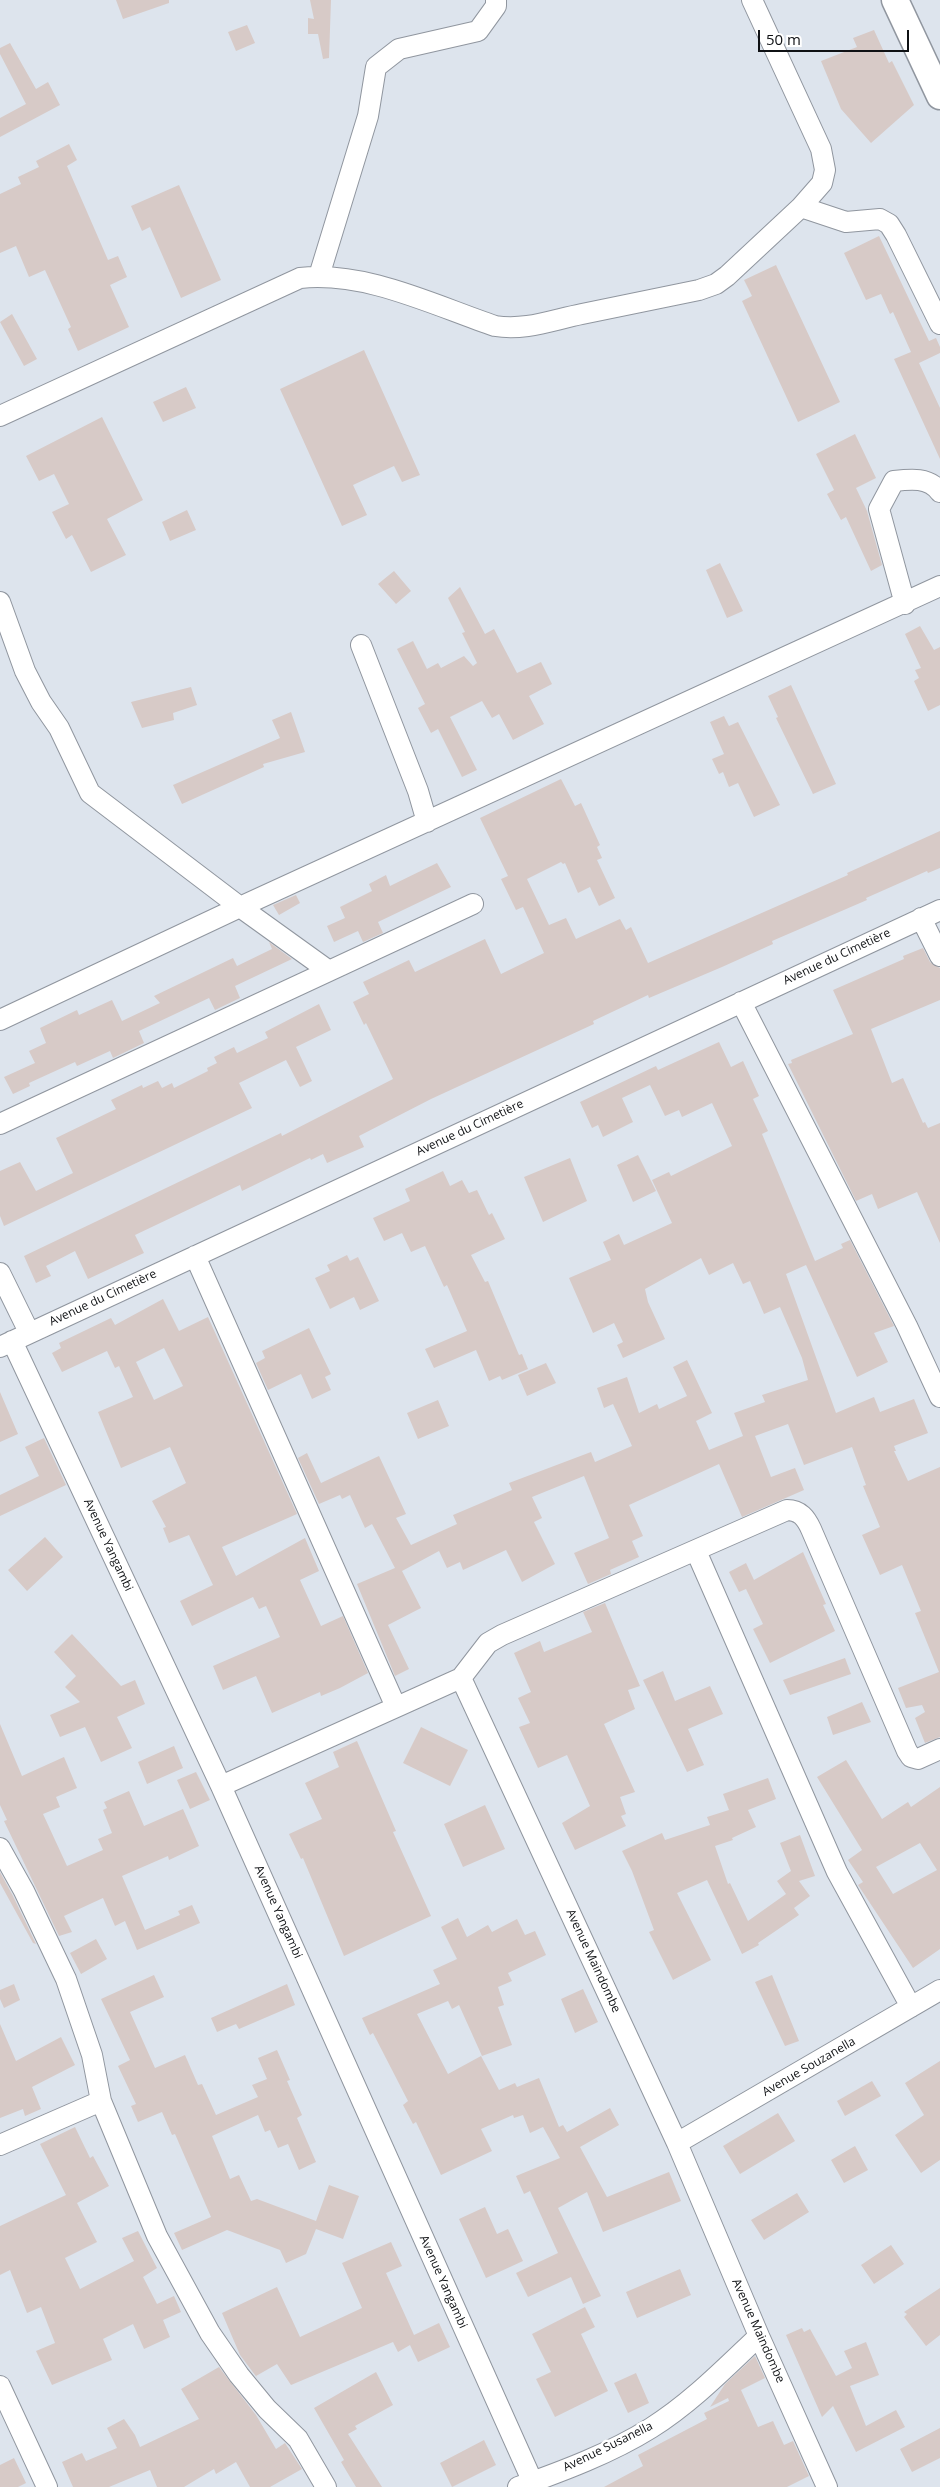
<!DOCTYPE html>
<html>
<head>
<meta charset="utf-8">
<style>
	body { margin:0 }
	#map { position:relative; width:940px; height:2487px; overflow:hidden; background:#dde4ed; font-family:"Open Sans",sans-serif }
	canvas { display:block }
	.scale { position:absolute; left:758px; top:30px; width:151px; height:22px; box-sizing:border-box; border:2px solid #0f1114; border-top:0; padding-left:6px; font-size:15px; line-height:18px; white-space:nowrap; color:#0f1114; -webkit-text-stroke:4px #fff; paint-order:stroke }
</style>
</head>
<body>
<div id="map">
<canvas width="940" height="2487"></canvas>
<div class="scale">50 m</div>
</div>
<script>
const c = document.querySelector('canvas').getContext('2d');
c.lineJoin = 'round';
function fill(path, color) {
  c.fillStyle = color;
  c.fill(path, 'evenodd');
}
function strokePath(path, color, width, dash) {
  c.strokeStyle = color;
  c.lineWidth = width;
  c.lineCap = dash ? 'butt' : 'round';
  c.setLineDash(dash || []);
  c.stroke(path);
}
function drawText(font, color, halo, rows, align = 'center') {
  c.font = font + ' "Open Sans",sans-serif';
  c.lineWidth = 5;
  c.setLineDash([]);
  c.textBaseline = 'middle';
  c.strokeStyle = halo;
  c.fillStyle = color;
  for (const [text, x, y, turn = 0] of rows) {
    c.save();
    c.translate(x, y);
    c.rotate((+turn || 0) * Math.PI / 180);
    c.textAlign = isNaN(turn) ? turn : align;
    if (halo) c.strokeText(text, 0, 0);
    c.fillText(text, 0, 0);
    c.restore();
  }
}
fill(new Path2D(`
	M116 0H169V3L123 19Z
	M310 0H331L329 58 323 59 318 34H308V18L314 19Z
	M247 25 255 43 236 51 228 32Z
	M874 30 889 63 892 61 914 105 871 143 841 109 821 61 857 47 853 38Z
	M10 43 36 89 48 82 60 105 0 137V118L26 104 0 54V48Z
	M69 144 77 160 67 166 108 260 118 256 127 277 110 285 129 327 78 351 68 329 71 327 45 270 29 277 16 246 0 253V194L21 184 18 177 39 167 36 161Z
	M179 185 221 280 181 298 150 227 142 231 131 206Z
	M879 236 929 341 936 338 940 347V353L919 363 940 408V459L894 359 911 352 893 312 890 314 881 294 866 300 844 253Z
	M776 265 840 402 798 422 742 301 752 296 744 280Z
	M12 314 37 359 24 366 0 322Z
	M364 350 420 475 402 482 394 466 353 485 367 515 342 526 280 389Z
	M186 387 196 408 163 422 153 402Z
	M102 417 143 500 107 519 126 555 91 572 72 535 66 539 52 512 69 504 54 474 39 481 26 456Z
	M855 434 876 478 856 488 867 511 882 565 871 571 846 517 841 520 827 494 834 490 816 454Z
	M187 510 196 530 170 541 162 522Z
	M720 563 743 611 727 618 706 570Z
	M394 571 411 591 396 604 378 584Z
	M460 587 485 634 494 629 517 673 541 662 552 684 529 696 544 724 513 740 499 714 492 718 482 701 450 717 477 770 462 777 438 729 431 733 418 708 425 704 397 649 413 641 427 669 438 663 441 668 464 656 473 666 477 663 462 633 465 632 448 598Z
	M920 626 934 650 940 647V705L928 711 914 681 919 678 915 670 921 668 905 634Z
	M791 685 836 784 813 794 776 718 778 717 768 696Z
	M191 687 197 705 173 713 174 720 142 728 131 702Z
	M291 712 305 752 263 764 264 767 182 804 173 785 280 738 272 720Z
	M724 716 729 726 738 722 780 805 754 817 738 783 729 787 723 772 719 774 712 759 724 754 710 722Z
	M561 779 575 806 581 803 600 845 597 847 602 858 597 860 615 898 599 906 590 887 578 893 565 863 563 864 561 862 527 879 549 925 566 918 576 939 620 919 626 930 631 927 648 963 848 875 847 873 940 831V868L928 873 927 871 866 898 867 900 772 941 773 944 722 967 649 998 648 995 593 1021 594 1024 431 1099 359 1136 364 1147 327 1163 323 1154 311 1160 310 1158 242 1191 240 1185 135 1235 144 1253 88 1279 75 1251 46 1266 51 1276 36 1283 24 1256 281 1133 282 1136 393 1079 366 1023 364 1025 353 1002 369 994 363 982 409 960 415 972 485 939 501 974 544 953 523 907 516 910 501 879 508 876 480 818Z
	M437 863 451 887 378 922 383 933 363 942 358 931 334 942 327 926 345 918 340 907 372 891 369 884 386 875 390 886Z
	M296 895 300 903 279 915 273 905Z
	M269 942 292 959 235 986 240 998 215 1010 209 998 139 1031 144 1043 113 1058 110 1051 77 1066 75 1062 29 1083 30 1086 13 1094 4 1077 35 1063 29 1051 46 1043 40 1028 77 1010 79 1015 112 1000 122 1021 160 1003 154 996 233 958 237 966 272 949Z
	M923 948 930 962 940 968V1000L871 1029 892 1083 903 1078 923 1123 925 1122 928 1128 940 1123V1243L917 1192 878 1209 872 1194 856 1201 788 1064 792 1063 791 1060 853 1034 833 990 904 959 903 956Z
	M319 1004 331 1030 296 1047 312 1081 300 1087 286 1060 239 1083 252 1108 4 1226 0 1216V1171L20 1162 36 1191 73 1173 56 1138 116 1109 111 1100 142 1085 143 1088 158 1081 162 1088 172 1083 174 1088 208 1071 207 1068 217 1063 214 1057 234 1047 237 1053 268 1038 265 1032Z
	M719 1042 731 1067 743 1061 759 1096 753 1099 768 1131 762 1134 815 1261 843 1248 841 1244 850 1240 894 1326 874 1333 888 1362 857 1377 806 1265 786 1274 836 1413 874 1397 880 1412 914 1399 928 1433 894 1446 896 1451H894L908 1481 940 1467V1737L925 1743 915 1718 925 1712 922 1705 906 1708 898 1688 939 1672 915 1613 921 1611 902 1565 880 1575 862 1535 880 1527 863 1486 866 1485 852 1447 804 1465 788 1424 755 1436 771 1477 795 1468 804 1490 742 1517 719 1464 629 1505 643 1536 632 1541 639 1557 610 1570 611 1574 588 1584 574 1553 609 1538 584 1476 532 1497 542 1518 534 1522 555 1564 522 1582 506 1550 463 1570 460 1562 447 1568 439 1551 402 1571 421 1608 388 1625 409 1669 395 1676 357 1584 395 1568 372 1524 365 1528 350 1495 342 1499 340 1495 319 1504 298 1458 307 1453 321 1483 379 1456 406 1514 396 1518 411 1545 457 1524 453 1515 512 1490 509 1483 591 1452 595 1462 632 1446 613 1404 604 1408 597 1388 627 1377 639 1413 657 1404 659 1409 687 1396 673 1367 687 1360 712 1413 696 1421 709 1450 743 1436 734 1413 765 1402 762 1395 808 1380 802 1358 780 1307 764 1314 750 1281 743 1284 733 1263 709 1275 701 1258 645 1289 648 1302 665 1339 623 1358 617 1345 623 1342 614 1323 593 1333 569 1278 611 1260 603 1242 619 1234 624 1245 672 1223 652 1180 669 1172 671 1176 732 1146 712 1103 682 1117 679 1110 665 1116 650 1085 622 1098 633 1122 603 1137 598 1125 592 1128 580 1102 656 1066 658 1070Z
	M638 1155 656 1191 633 1202 617 1165Z
	M570 1158 587 1201 543 1222 524 1177Z
	M443 1171 450 1186 462 1180 469 1193 477 1190 489 1215 492 1213 505 1239 471 1255 485 1282 488 1281 519 1355 522 1354 528 1369 502 1380 500 1376 489 1381 476 1350 434 1368 425 1349 467 1331 447 1285 444 1287 425 1246 411 1252 402 1233 384 1241 373 1218 410 1201 405 1189Z
	M347 1255 350 1261 358 1257 379 1301 360 1310 354 1297 330 1309 315 1278 330 1271 327 1265Z
	M163 1299 179 1331 208 1317 297 1514 222 1547 236 1576 305 1538 319 1571 300 1580 321 1626 343 1616 368 1673 340 1688 321 1696 320 1692 272 1713 256 1676 223 1690 213 1666 280 1637 266 1606 259 1609 253 1597 192 1626 180 1601 213 1585 189 1535 169 1543 163 1528 166 1527 152 1501 186 1483 170 1447 121 1468 98 1412 133 1397 119 1366 115 1368 107 1351 62 1372 52 1353 61 1348 59 1343 111 1318 115 1325ZM164 1348 183 1386 154 1400 136 1362Z
	M309 1328 331 1374 325 1377 331 1390 312 1399 301 1374 268 1390 256 1363 265 1358 262 1351Z
	M546 1363 556 1383 527 1396 518 1375Z
	M0 1392 18 1434 0 1442Z
	M438 1400 449 1426 418 1439 407 1413Z
	M44 1438 66 1485 0 1516V1495L39 1476 25 1447Z
	M45 1537 63 1557 27 1591 8 1570Z
	M803 1552 826 1604 823 1605 835 1631 770 1663 753 1629 763 1624 746 1589 739 1592 729 1572 746 1563 754 1580Z
	M605 1603 640 1686 628 1690 635 1709 604 1724 635 1792 620 1797 626 1814 621 1816 626 1826 575 1850 562 1823 590 1806 567 1755 538 1768 519 1727 530 1723 518 1698 531 1692 514 1653 540 1641 544 1652 592 1632 583 1612Z
	M72 1634 121 1686 135 1680 145 1704 117 1717 132 1748 101 1762 85 1727 60 1737 50 1715 80 1702 65 1687 76 1676 54 1652Z
	M845 1658 851 1674 790 1695 783 1680Z
	M663 1671 675 1701 710 1686 723 1714 688 1729 704 1765 687 1772 643 1680Z
	M862 1702 871 1722 833 1735 827 1717Z
	M0 1724 22 1776 64 1757 77 1788 56 1797 60 1807 43 1814 67 1866 103 1850 98 1839 112 1833 103 1810 107 1808 104 1802 129 1791 144 1826 183 1809 199 1846 169 1860 168 1856 122 1876 145 1930 180 1915 178 1911 192 1905 200 1923 137 1950 125 1921 115 1926 103 1898 64 1916 72 1932 59 1936 4 1821 7 1820 0 1805Z
	M421 1727 468 1750 450 1786 403 1763Z
	M357 1741 396 1831 393 1832 431 1916 344 1956 303 1858 301 1859 289 1834 322 1819 305 1783 339 1767 333 1752Z
	M174 1746 183 1768 147 1784 138 1762Z
	M846 1760 882 1819 908 1802 911 1807 940 1787V1949L913 1968 858 1885 863 1882 848 1860 862 1850 817 1777ZM920 1843 937 1870 893 1894 876 1867Z
	M196 1772 210 1800 190 1809 177 1780Z
	M768 1778 776 1799 748 1810 756 1827 732 1838 733 1840 715 1846 728 1884 730 1883 748 1921 786 1894 777 1881 791 1871 780 1843 800 1835 815 1876 799 1881 810 1896 794 1908 799 1915 758 1943 759 1945 742 1954 707 1880 677 1893 711 1960 673 1980 649 1932 654 1930 632 1871 622 1851 662 1833 665 1840 710 1825 707 1817 729 1810 723 1794Z
	M485 1805 505 1849 463 1867 444 1824Z
	M0 1872 13 1896 36 1944 33 1943 0 1883Z
	M458 1918 467 1937 488 1925 492 1932 517 1919 525 1935 535 1931 546 1955 508 1973 512 1981 498 1987 504 2005 498 2007 512 2045 482 2056 459 2005 452 2009 448 2001 417 2014 448 2074 481 2056 499 2090 515 2083 517 2087 539 2078 559 2127 563 2125 567 2132 610 2108 619 2125 580 2147 607 2197 669 2172 681 2201 603 2232 587 2192 558 2208 601 2296 583 2304 571 2277 528 2297 516 2273 558 2253 530 2191 524 2194 516 2176 560 2158 543 2127 530 2133 523 2115 514 2118 513 2115 481 2129 492 2151 441 2175 416 2122 413 2124 403 2105 408 2101 373 2033 370 2035 362 2018 440 1984 433 1970 457 1959 441 1927Z
	M96 1939 107 1959 81 1974 70 1953Z
	M154 1975 164 1997 130 2012 155 2068 185 2055 198 2085 202 2084 216 2115 258 2097 252 2085 267 2079 258 2058 277 2050 290 2080 287 2081 302 2115 297 2118 316 2162 299 2170 288 2144 278 2148 270 2130 265 2132 258 2115 212 2136 230 2179 239 2175 251 2201 257 2199 316 2221 329 2185 359 2196 343 2239 316 2229 306 2254 286 2263 280 2250 227 2230 182 2250 174 2233 211 2217 175 2134 172 2135 162 2112 138 2122 131 2106 136 2104 118 2066 130 2060 101 1999Z
	M772 1975 799 2041 785 2046 755 1982Z
	M14 1984 20 2000 4 2008 0 1999V1990Z
	M287 1984 295 2005 239 2029 236 2024 217 2032 211 2018Z
	M583 1989 598 2022 575 2033 561 1999Z
	M0 2024 16 2061 61 2037 75 2065 32 2087 41 2109 25 2116 23 2109 0 2118Z
	M940 2061V2160L921 2173 895 2135 924 2115 905 2083Z
	M872 2081 881 2096 845 2116 837 2101Z
	M778 2113 795 2141 740 2174 723 2146Z
	M75 2127 90 2158 93 2156 109 2186 77 2203 97 2242 65 2258 80 2289 134 2261 122 2238 138 2231 157 2268 143 2277 157 2304 174 2296 181 2312 163 2320 170 2337 144 2349 133 2324 103 2339 112 2360 52 2385 36 2351 55 2343 41 2307 27 2313 10 2270 0 2275V2226L66 2195 40 2144Z
	M855 2146 868 2170 844 2183 831 2160Z
	M797 2193 809 2212 764 2240 751 2220Z
	M485 2207 497 2234 508 2229 523 2261 486 2278 459 2219Z
	M391 2242 402 2266 386 2273 414 2335 439 2323 450 2347 418 2362 410 2345 398 2352 393 2342 291 2385 277 2364 256 2376 258 2379 240 2355 222 2313 277 2287 300 2337 362 2308 342 2263Z
	M891 2245 904 2264 874 2284 861 2265Z
	M680 2269 691 2295 637 2318 626 2292Z
	M940 2288V2335L926 2346 904 2317 907 2314 904 2312Z
	M585 2307 595 2327 581 2334 608 2391 555 2417 536 2379 551 2372 532 2334Z
	M802 2328 804 2332 810 2329 836 2376 852 2368 844 2351 866 2342 879 2375 850 2386 866 2426 896 2410 905 2427 856 2452 833 2406 822 2417 786 2335Z
	M755 2356 765 2378 741 2390 758 2427 773 2421 784 2445 793 2441 809 2476 787 2487H604L643 2466 638 2455 707 2419 704 2413 729 2401 728 2398 710 2407 725 2384Z
	M219 2367 256 2415 276 2449 285 2443 302 2469 270 2487H250L236 2462 216 2474 214 2469 184 2487H157L150 2470 109 2487H73L62 2462 82 2453 86 2461 117 2448 107 2428 124 2419 135 2435 140 2447 199 2419 181 2389Z
	M376 2372 393 2405 355 2426 357 2429 348 2434 382 2487H356L341 2462 344 2460 314 2408Z
	M636 2373 649 2403 628 2413 614 2383Z
	M940 2428V2458L912 2472 900 2449Z
	M484 2440 496 2465 452 2487 440 2463Z
	M14 2458 26 2483 18 2487H0V2465Z`), '#d7cac7');
const minor = new Path2D(`
	M801 207 846 222 880 219 889 224 896 235 940 324
	M319 276 368 116 376 67 399 49 478 31 496 6V0
	M0 416 300 278C366 271 433 305 495 326 525 331 552 320 582 314 621 306 660 298 699 290L716 284 727 276 801 207 822 183 825 170 821 149 752 0
	M0 602 25 671 41 702 59 728 90 793 240 907 329 971 473 904
	M905 604 879 509 894 481C911 479 929 477 940 492
	M361 645 418 791 427 822
	M921 918 940 956
	M741 1002 907 1326 940 1397
	M0 1020 240 907 940 586
	M0 1124 329 971
	M195 1256 396 1707
	M0 1273 29 1332
	M12 1341 221 1786 535 2487
	M0 1347 940 910
	M696 1551 837 1872 911 2007
	M461 1678 677 2143 759 2336 827 2487
	M461 1678 488 1643 502 1635 787 1510C800 1510 806 1518 811 1529L907 1751 911 1757 918 1759 940 1749
	M221 1786 461 1678
	M0 1848 24 1891 66 1979 92 2055 101 2101 157 2236 210 2333 239 2375 267 2409 298 2439 326 2487
	M677 2143 940 1990
	M0 2145 101 2101
	M0 2386 47 2487
	M518 2487C563 2471 611 2453 651 2428 691 2403 725 2368 759 2336`);
const tertiary = new Path2D(`
	M895 0 940 96`);
strokePath(minor, '#90969f', 22);
strokePath(tertiary, '#90969f', 29);
strokePath(minor, '#fff', 20);
strokePath(tertiary, '#fff', 26);
drawText('12px', '#0f1114', '#fff', [
	["Avenue du Cimetière",837,957,-25],
	["Avenue du Cimetière",470,1128,-25],
	["Avenue du Cimetière",103,1298,-25],
	["Avenue Yangambi",108,1545,65],
	["Avenue Yangambi",278,1912,66],
	["Avenue Maindombe",593,1961,65],
	["Avenue Souzanella",809,2067,-30],
	["Avenue Yangambi",443,2282,66],
	["Avenue Maindombe",758,2331,66],
	["Avenue Susanella",608,2447,-26]
]);
</script>
</body>
</html>
